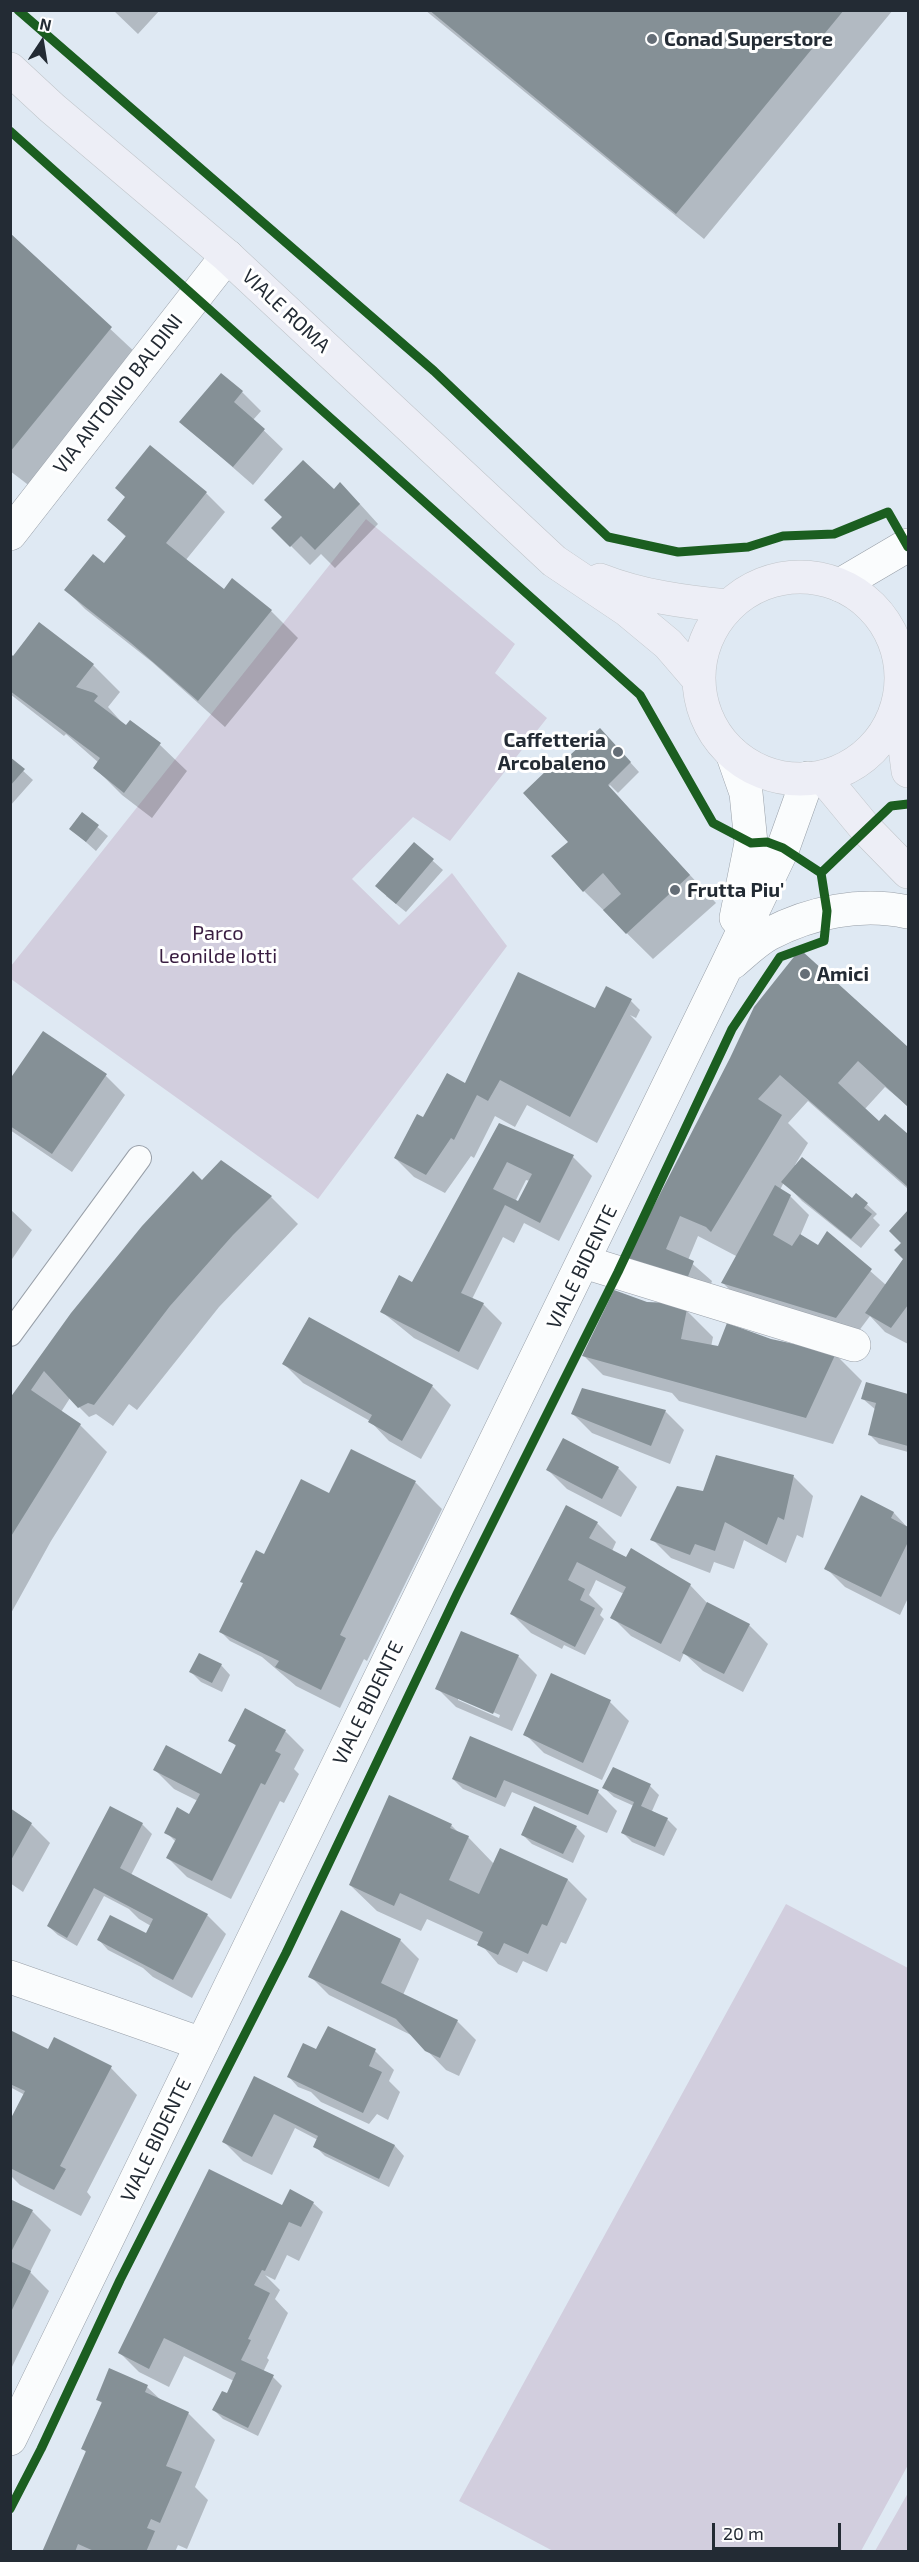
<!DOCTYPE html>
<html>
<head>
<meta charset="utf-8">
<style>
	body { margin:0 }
	#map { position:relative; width:919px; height:2562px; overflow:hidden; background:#dfe9f3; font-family:"Exo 2",sans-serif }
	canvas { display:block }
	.frame { position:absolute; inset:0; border:12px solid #232b34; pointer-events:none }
	.north { position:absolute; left:12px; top:12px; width:60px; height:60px; -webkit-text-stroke:4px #fff; paint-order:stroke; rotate:12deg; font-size:16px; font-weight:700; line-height:24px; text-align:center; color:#232b34 }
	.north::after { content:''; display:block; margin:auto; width:21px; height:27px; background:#232b34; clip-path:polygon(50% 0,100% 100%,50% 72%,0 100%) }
	.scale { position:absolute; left:712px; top:2523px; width:129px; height:27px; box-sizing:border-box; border:3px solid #232b34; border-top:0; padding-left:8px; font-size:18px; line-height:21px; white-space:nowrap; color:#232b34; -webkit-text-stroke:4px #fff; paint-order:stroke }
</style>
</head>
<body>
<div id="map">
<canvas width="919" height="2562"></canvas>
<div class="frame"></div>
<div class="north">N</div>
<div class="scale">20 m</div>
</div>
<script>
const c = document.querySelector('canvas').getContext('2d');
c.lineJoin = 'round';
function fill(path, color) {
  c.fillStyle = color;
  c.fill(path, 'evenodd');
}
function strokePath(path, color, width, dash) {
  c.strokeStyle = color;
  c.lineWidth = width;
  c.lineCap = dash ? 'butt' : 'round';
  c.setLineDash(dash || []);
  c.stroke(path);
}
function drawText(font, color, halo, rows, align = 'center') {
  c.font = font + ' "Exo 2",sans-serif';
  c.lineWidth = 6;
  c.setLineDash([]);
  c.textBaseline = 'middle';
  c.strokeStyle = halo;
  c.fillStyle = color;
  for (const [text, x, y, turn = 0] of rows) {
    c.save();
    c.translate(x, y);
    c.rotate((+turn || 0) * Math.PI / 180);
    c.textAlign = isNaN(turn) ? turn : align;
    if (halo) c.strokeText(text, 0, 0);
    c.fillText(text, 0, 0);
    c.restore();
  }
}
fill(new Path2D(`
	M366 519 515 644 495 673 547 718 450 841 413 817 352 879 399 925 452 873 507 946 318 1199 11 979V966Z
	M786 1904 908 1968V2465L861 2551H553L459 2501Z
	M908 2493V2551H875Z`), '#d2cede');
fill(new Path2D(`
	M113 10H160L138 34Z
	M425 10H893L704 239Z
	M10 235 138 355 31 487 10 471Z
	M242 392 261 411 253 420 283 449 253 485 181 422Z
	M334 491 359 503 378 524 335 568 321 554 310 565 273 528Z
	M206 493 225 512 185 561 224 591 271 611 298 638 225 727 152 662 85 609 66 590 104 565 126 537 109 520 127 498Z
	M10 655 14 658 93 665 120 692 108 707 126 727 130 722 160 745 187 771 152 818 122 795 95 768 99 763 66 734 64 736 10 694Z
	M609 739 639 772 618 793 610 785 608 787 716 903 653 959 584 891 577 854 551 774Z
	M10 759 33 780 10 806Z
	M82 814 108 836 96 851 71 829Z
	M414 844 443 870 406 912 386 896Z
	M802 952 908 1049V1106L885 1087 864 1110 879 1124 885 1116 908 1136V1189L808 1101 788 1123 808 1143 795 1165 852 1201 857 1195 877 1214 873 1218 880 1225 861 1248 802 1201 784 1182 780 1190 790 1196 809 1215 800 1236 818 1247 827 1233 886 1285 905 1260 903 1243 891 1231 908 1212V1344L885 1332 870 1316 855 1336 742 1302 723 1283 738 1257 698 1236 688 1260 712 1281 706 1297 648 1277Z
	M631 1001 640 1010 636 1018 630 1015 652 1037 597 1143 527 1105 515 1127 495 1116 474 1158 471 1156 445 1193 414 1177 395 1158 423 1119 466 1085 596 1010Z
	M43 1033 106 1076 125 1095 72 1172 10 1130V1081Z
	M499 1124 573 1157 592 1176 559 1241 524 1223 514 1243 503 1237 472 1299 483 1304 502 1323 478 1370 414 1338 382 1312 412 1285ZM526 1180 530 1181 518 1203 515 1202Z
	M222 1162 271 1197 298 1224 219 1307 137 1410 129 1404 113 1426 96 1414 89 1417 70 1398 61 1412 80 1425 107 1452 51 1541 10 1615V1401Z
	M10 1209 32 1230 10 1262Z
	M646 1303 686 1310 713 1337 711 1347 719 1348 773 1341 835 1354 862 1381 833 1444 679 1401 672 1393 603 1375 584 1356Z
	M284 1364 432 1386 451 1405 421 1459 389 1441 370 1421 303 1383Z
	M867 1384 908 1395V1452L879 1444 869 1434 876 1410 863 1399Z
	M665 1411 684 1430 670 1464 592 1433 573 1414Z
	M351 1451 416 1483 442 1509 367 1661 364 1659 340 1708 296 1686 262 1657 230 1641 220 1631 245 1584 264 1556 329 1495Z
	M618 1468 637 1487 621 1517 567 1489 548 1470Z
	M794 1477 813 1496 803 1538 797 1535 786 1563 744 1540 734 1569 714 1562 710 1573 671 1558 652 1539 704 1493Z
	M861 1497 894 1513 908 1528V1598L900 1615 845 1587 826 1568Z
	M597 1523 616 1542 612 1551 690 1585 709 1605 749 1625 768 1644 743 1692 703 1671 684 1653 680 1662 631 1636 612 1617 624 1594 596 1580 589 1595 603 1609 600 1615 604 1619 585 1655 564 1645 562 1649 531 1633 512 1614Z
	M518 1656 537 1675 512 1731 456 1707 437 1688ZM458 1697 500 1715 499 1718 458 1700Z
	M221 1665 230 1675 222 1692 201 1682 191 1672Z
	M610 1702 629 1721 602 1780 544 1753 525 1734Z
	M285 1731 304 1750 294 1769 299 1774 284 1803 280 1801 231 1899 187 1877 168 1858 176 1842 166 1832 190 1816 198 1801 174 1789 155 1770 222 1776 237 1747 230 1740Z
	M502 1752 598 1792 617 1811 607 1833 512 1792 505 1807 463 1789 453 1779Z
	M650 1786 659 1795 652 1811 667 1819 677 1829 664 1856 632 1842 623 1833 634 1806 614 1797 604 1788Z
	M10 1810 31 1824 50 1843 23 1892 10 1883Z
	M142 1824 152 1834 131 1875 207 1915 226 1934 192 1998 153 1977 143 1968 108 1950 99 1940 146 1935 151 1926 139 1919 129 1909 104 1896 77 1946 58 1935 48 1926Z
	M451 1825 459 1833 468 1837 494 1864 500 1850 568 1880 587 1899 566 1944 561 1942 547 1972 523 1961 517 1973 498 1964 480 1943 427 1919 421 1931 377 1911 350 1885Z
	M576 1827 585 1836 573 1863 532 1844 523 1835Z
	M341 1912 400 1940 419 1959 403 1995 457 2021 476 2040 459 2076 446 2070 413 2036 329 1995 310 1976Z
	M10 2032 48 2051 111 2068 137 2095 87 2192 91 2197 81 2216 20 2185 10 2175V2124L25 2095 10 2087Z
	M316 2050 375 2051 394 2070 389 2081 400 2092 388 2120 377 2114 369 2124 321 2102 311 2092 298 2087 289 2077Z
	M255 2078 395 2146 404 2156 389 2187 325 2156 315 2146 318 2140 295 2128 272 2175 243 2161 224 2142Z
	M10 2201 32 2211 51 2230 30 2272 49 2291 10 2371Z
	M313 2203 323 2212 299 2261 287 2255 275 2280 265 2275 280 2290 275 2299 288 2313 267 2358 269 2360 263 2372 273 2377 282 2386 258 2436 223 2419 214 2410 228 2395 234 2381 184 2356 169 2387 139 2372 120 2353 283 2207Z
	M147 2387 162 2401 188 2413 215 2440 195 2487 208 2500 187 2549 178 2545 175 2552H44L87 2453 83 2449 103 2404 98 2400Z`), '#0003');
fill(new Path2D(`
	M429 10H844L676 214Z
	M10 233 112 327 10 452Z
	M221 373 243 391 234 402 265 429 233 467 179 422Z
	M150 445 207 492 166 543 224 589 232 578 272 610 198 701 131 643 64 590 93 554 104 563 126 536 107 520 125 497 115 488Z
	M303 460 334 489 340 482 360 504 315 550 301 536 290 547 271 528 282 517 264 500Z
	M39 622 94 664 76 687 94 693 98 696 94 701 126 725 130 720 161 743 124 793 93 768 100 758 10 691V653L13 656Z
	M600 728 631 762 608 785 690 875 626 934 603 910 621 894 603 873 583 892 551 856 568 842 523 793 548 769 550 773Z
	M10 757 25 769 10 786Z
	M82 812 99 825 86 842 69 829Z
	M414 842 434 859 396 904 375 886Z
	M802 951 908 1047V1107L858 1061 838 1083 879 1121 885 1114 908 1134V1187L780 1075 758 1099 782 1115 711 1232 706 1227 680 1216 666 1249 694 1261 687 1279 627 1258 730 1058 754 1007 797 953Z
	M518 972 595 1008 606 986 632 999 570 1117 500 1080 488 1101 477 1095 454 1140 451 1138 426 1175 394 1158 417 1114 423 1117 447 1073 465 1083Z
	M43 1031 107 1074 52 1154 10 1126V1079Z
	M499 1123 574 1155 540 1223 505 1205 461 1293 484 1303 459 1352 380 1312 399 1275 412 1282ZM507 1162 532 1174 518 1201 493 1189Z
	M802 1157 852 1198 856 1193 868 1203 864 1208 872 1214 851 1239 781 1182Z
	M221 1160 272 1196 233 1235 170 1306 94 1405 88 1403 78 1408 44 1371 31 1390 81 1424 10 1538V1398L71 1313 142 1226 193 1171 202 1180Z
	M775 1185 791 1195 773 1235 792 1246 800 1234 818 1245 827 1231 872 1269 836 1318 721 1283Z
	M908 1210V1305L891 1328 865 1313 903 1259 894 1250 901 1243 889 1231Z
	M614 1290 647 1302 670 1303 687 1309 681 1339 718 1346 727 1323 771 1339 836 1353 806 1418 582 1356Z
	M309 1317 433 1385 402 1441 368 1422 372 1415 282 1364Z
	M866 1382 908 1394V1446L868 1435 876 1403 861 1399Z
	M582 1388 666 1410 651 1446 571 1414Z
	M563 1438 619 1467 602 1499 546 1470Z
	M351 1449 416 1481 340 1635 346 1638 321 1690 275 1667 279 1661 219 1632 243 1583 240 1582 256 1550 264 1554 301 1479 329 1493Z
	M716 1455 794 1475 784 1520 778 1517 767 1545 725 1522 715 1551 695 1544 690 1555 650 1540 677 1486 703 1491Z
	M861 1495 894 1512 891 1518 908 1527V1542L881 1597 824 1569Z
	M566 1505 598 1522 589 1538 626 1557 631 1548 691 1584 661 1644 610 1618 626 1587 577 1562 568 1580 585 1589 580 1600 595 1608 575 1647 510 1614Z
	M707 1602 750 1624 724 1674 682 1653Z
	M461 1631 519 1655 493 1714 435 1689Z
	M199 1653 222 1664 212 1683 189 1672Z
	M551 1673 611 1700 583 1763 523 1735Z
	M245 1708 286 1730 275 1751 281 1754 265 1785 261 1783 212 1881 166 1858 176 1839 164 1833 177 1807 189 1814 200 1794 153 1770 166 1745 221 1774 236 1745 228 1741Z
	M470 1736 599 1790 588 1815 504 1780 496 1798 452 1779Z
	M613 1767 651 1784 641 1806 668 1818 655 1847 621 1833 634 1802 602 1788Z
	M389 1795 452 1824 450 1828 469 1836 449 1880 479 1894 500 1848 568 1879 547 1926 542 1924 528 1954 504 1943 498 1955 477 1945 483 1932 400 1893 394 1906 349 1885Z
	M110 1806 143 1823 120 1868 208 1914 173 1980 97 1940 110 1915 146 1933 153 1919 94 1888 67 1938 47 1926Z
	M534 1806 577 1826 563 1854 521 1835Z
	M10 1808 32 1823 10 1862Z
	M341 1910 401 1939 381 1983 458 2020 440 2058 425 2051 396 2019 308 1977Z
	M328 2026 376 2049 369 2066 382 2072 363 2113 287 2077 303 2043 316 2049Z
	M10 2030 48 2049 54 2037 112 2066 60 2166 66 2169 54 2190 10 2168V2120L25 2091 10 2084Z
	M254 2076 395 2145 379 2179 313 2147 318 2136 274 2114 252 2157 222 2142Z
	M209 2169 282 2205 290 2189 314 2202 301 2227 289 2222 265 2271 262 2270 254 2285 270 2293 248 2339 251 2340 241 2360 274 2375 248 2428 212 2410 222 2391 227 2393 236 2373 164 2338 149 2369 118 2353Z
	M10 2199 33 2210 10 2254Z
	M10 2261 31 2271 10 2314Z
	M109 2368 148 2385 145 2392 189 2412 166 2466 182 2472 160 2523 151 2519 147 2528 155 2531 146 2552H96L78 2544 75 2552H42L86 2451 81 2449 102 2402 96 2400Z`), '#859096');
const service = new Path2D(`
	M10 1334 139 1158`);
const minor = new Path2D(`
	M10 534 227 256
	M584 1262 854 1345
	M10 1977 202 2044`);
const tertiary = new Path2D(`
	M840 585 908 545
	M902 682 908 658
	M732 753 746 793 751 843 736 918
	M732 963C744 953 756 941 769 934 811 912 861 902 908 912
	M10 2439 726 967 783 848 808 778`);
const primary = new Path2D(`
	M10 69 52 108 227 256 554 561 627 610 668 644 699 680
	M699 678a101 101 0 1 1 202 0a101 101 0 1 1-202 0Z
	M600 580C641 596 684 602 728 606
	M899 702 908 771
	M823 777 866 829 908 872`);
strokePath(service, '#989fa8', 26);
strokePath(minor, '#989fa8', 34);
strokePath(tertiary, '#989fa8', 34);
strokePath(primary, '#c0c5ca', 34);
strokePath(service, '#fafcfd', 24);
strokePath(minor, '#fafcfd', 33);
strokePath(tertiary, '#fafcfd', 33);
strokePath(primary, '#edeef6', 33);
strokePath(new Path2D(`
	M18 10 434 371 608 537 678 552 748 547 783 536 834 534 888 512 908 547
	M10 131 640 695 713 823 751 843 767 842 783 848 821 873 827 911 824 941 780 957 732 1029 618 1272 457 1594 286 1953 120 2280 41 2449 10 2509
	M821 873 891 806 908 804`), '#1b5e20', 9);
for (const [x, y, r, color] of [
	[652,39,6,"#656e77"],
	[618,752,6,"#656e77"],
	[675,890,6,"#656e77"],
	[805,974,6,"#656e77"]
]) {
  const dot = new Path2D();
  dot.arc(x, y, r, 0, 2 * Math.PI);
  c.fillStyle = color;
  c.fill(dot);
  strokePath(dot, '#fff', 2);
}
drawText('bold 20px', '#232b34', '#fff', [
	["Conad Superstore",664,39],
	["Caffetteria",606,740,"right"],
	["Arcobaleno",606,763,"right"],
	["Frutta Piu'",687,890],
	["Amici",817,974]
], 'left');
drawText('20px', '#232b34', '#fff', [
	["VIALE ROMA",286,311,43],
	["VIA ANTONIO BALDINI",118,394,-52],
	["VIALE BIDENTE",582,1267,-64],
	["VIALE BIDENTE",368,1703,-64],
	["VIALE BIDENTE",156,2140,-64]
]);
drawText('20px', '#391d41', '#fff', [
	["Parco",218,933],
	["Leonilde Iotti",218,956]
]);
</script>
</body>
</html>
